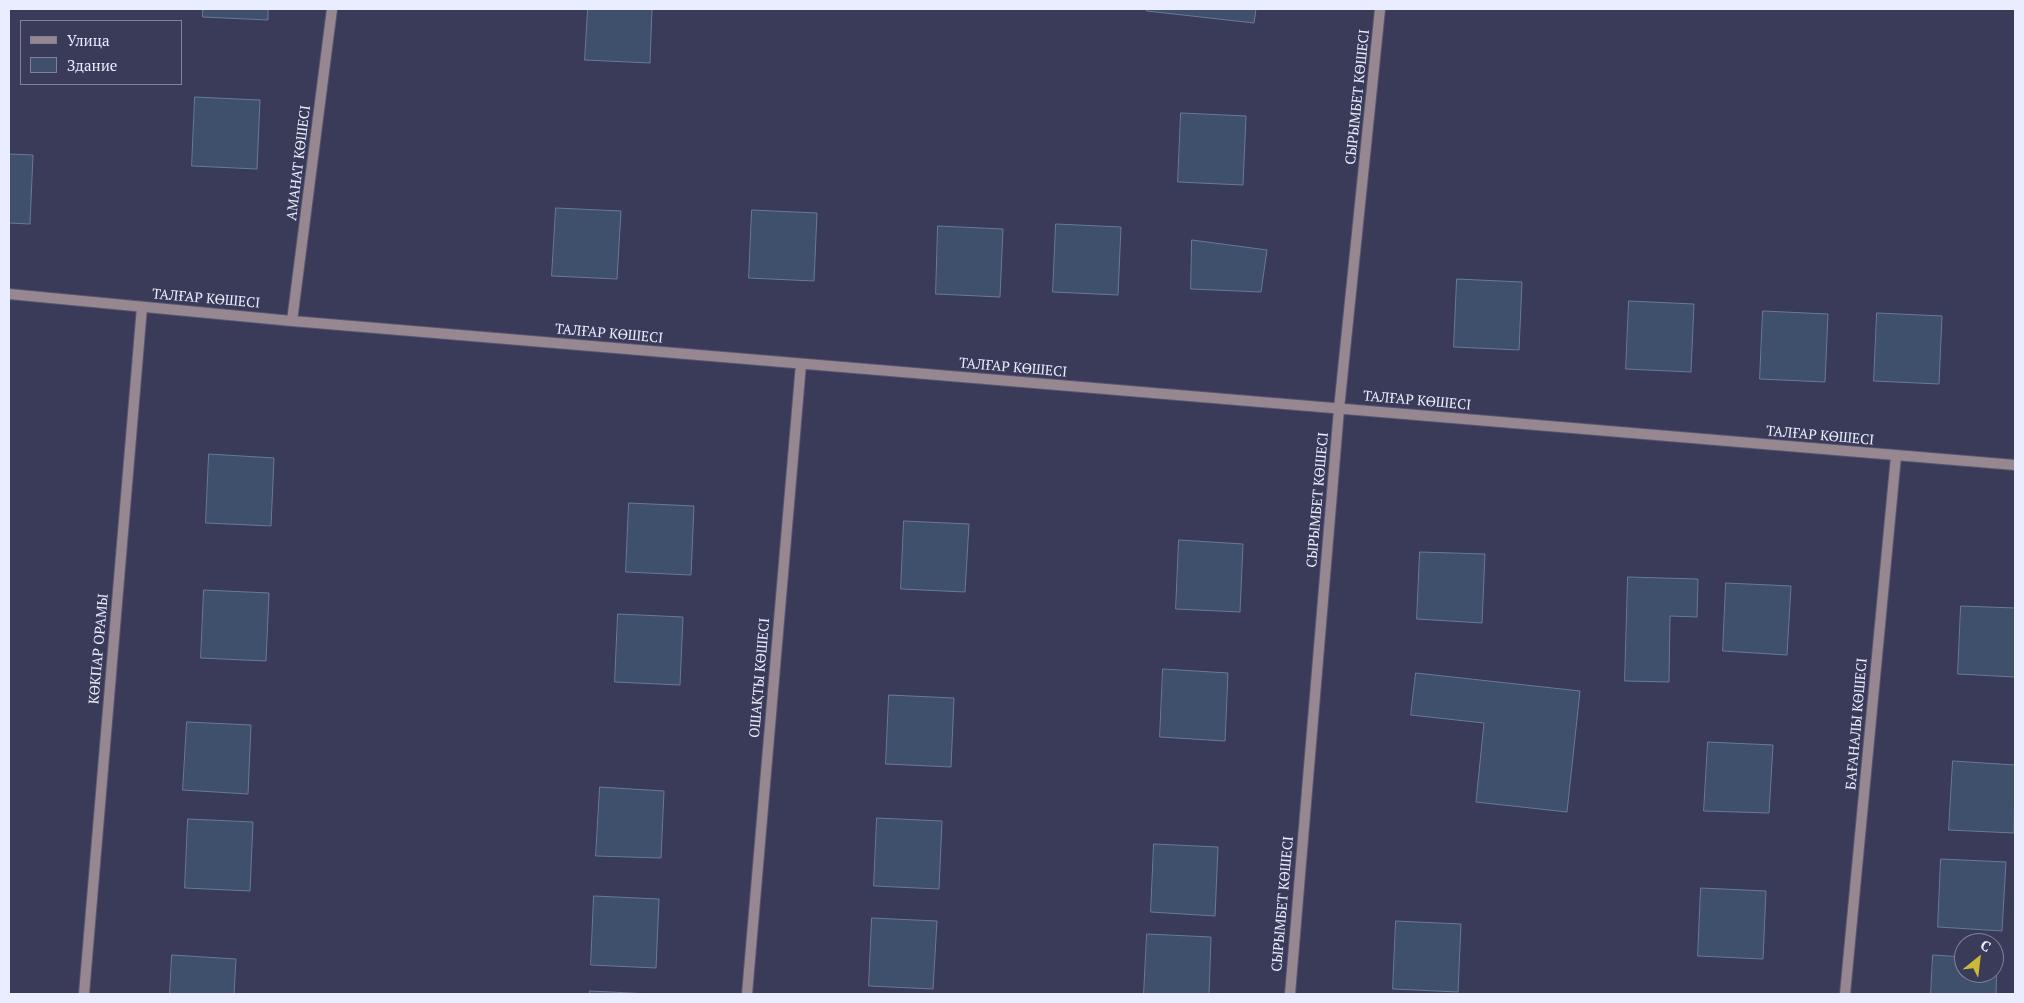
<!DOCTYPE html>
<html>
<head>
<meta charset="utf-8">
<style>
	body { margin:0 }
	#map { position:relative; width:2024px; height:1003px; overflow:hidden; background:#3a3b59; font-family:"PT Serif",serif }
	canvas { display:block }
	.frame { position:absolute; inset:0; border:10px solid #eaecff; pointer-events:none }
	.legend { position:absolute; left:20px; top:20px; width:162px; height:65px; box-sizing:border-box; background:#3a3b59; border:1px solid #80829b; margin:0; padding:6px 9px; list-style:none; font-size:15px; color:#eaecff }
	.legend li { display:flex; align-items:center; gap:10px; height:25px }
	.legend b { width:25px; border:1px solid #80829b }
	.north { position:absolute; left:1954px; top:933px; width:50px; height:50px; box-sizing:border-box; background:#3a3b59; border:1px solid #80829b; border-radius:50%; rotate:29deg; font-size:14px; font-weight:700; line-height:20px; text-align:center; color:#eaecff }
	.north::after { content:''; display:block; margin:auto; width:18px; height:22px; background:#cbba39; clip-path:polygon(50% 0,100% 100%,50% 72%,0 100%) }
</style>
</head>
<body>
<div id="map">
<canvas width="2024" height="1003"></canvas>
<div class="frame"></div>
<ul class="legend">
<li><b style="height:6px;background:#978790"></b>Улица</li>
<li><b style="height:14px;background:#3f506c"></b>Здание</li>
</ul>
<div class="north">С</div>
</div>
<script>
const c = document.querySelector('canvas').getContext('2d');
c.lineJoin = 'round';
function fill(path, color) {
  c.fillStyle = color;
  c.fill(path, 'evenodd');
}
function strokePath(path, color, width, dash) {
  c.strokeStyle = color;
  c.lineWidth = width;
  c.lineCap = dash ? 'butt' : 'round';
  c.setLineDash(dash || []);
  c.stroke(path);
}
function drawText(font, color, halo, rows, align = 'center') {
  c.font = font + ' "PT Serif",serif';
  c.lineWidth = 5;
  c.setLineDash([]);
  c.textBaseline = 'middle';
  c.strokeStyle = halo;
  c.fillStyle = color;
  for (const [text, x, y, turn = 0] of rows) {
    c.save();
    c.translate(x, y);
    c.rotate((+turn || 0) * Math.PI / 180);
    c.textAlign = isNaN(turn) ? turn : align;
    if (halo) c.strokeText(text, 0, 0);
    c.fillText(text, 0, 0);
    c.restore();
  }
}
const building = new Path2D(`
	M203 9H268V20L203 17Z
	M588 9H652L650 63 585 60Z
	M1147 9H1256L1254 23 1147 11Z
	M195 97 260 100 257 169 192 166Z
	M1181 113 1246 116 1243 185 1178 182Z
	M9 154 33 155 30 224 9 223Z
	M556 208 621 211 617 279 552 276Z
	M752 210 817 213 814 281 749 278Z
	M1056 224 1121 227 1118 295 1053 292Z
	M938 226 1003 229 1000 297 936 294Z
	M1192 240 1267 250 1261 292 1191 289Z
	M1457 279 1522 282 1519 350 1454 347Z
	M1629 301 1694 304 1691 372 1626 369Z
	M1763 311 1828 314 1825 382 1760 379Z
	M1877 313 1942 316 1939 384 1874 381Z
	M209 454 274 458 271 526 206 523Z
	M629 503 694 506 691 575 626 572Z
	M904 521 969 524 965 592 901 589Z
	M1179 540 1243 544 1240 612 1176 609Z
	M1420 552 1485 554 1482 623 1417 619Z
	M1628 577 1698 579 1697 617 1670 616 1669 682 1625 681Z
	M1726 583 1791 586 1787 655 1723 651Z
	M204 590 269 593 266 661 201 658Z
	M1961 606 2015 608V677L1958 674Z
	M618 614 683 617 680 685 615 682Z
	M1163 669 1228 673 1225 741 1160 737Z
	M1416 673 1580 691 1567 812 1476 802 1484 723 1411 715Z
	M889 695 954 698 951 767 886 764Z
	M187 722 251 725 248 794 183 790Z
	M1708 742 1773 745 1769 813 1704 811Z
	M1953 761 2015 765 2014 833 1949 830Z
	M600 787 664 791 661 858 596 856Z
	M877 818 942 821 939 889 874 886Z
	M188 819 253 822 250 891 185 888Z
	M1154 844 1218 847 1215 916 1151 912Z
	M1941 859 2006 862 2002 931 1938 927Z
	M1701 888 1766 891 1763 959 1698 956Z
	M594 896 659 899 656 968 591 965Z
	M872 918 937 921 933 989 869 986Z
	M1396 921 1461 924 1458 992 1393 989Z
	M1147 934 1211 937 1209 994H1144Z
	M172 955 236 959 234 994H170Z
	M1933 955 1964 957V973H1994V958H1997L1996 994H1931Z
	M590 991 650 994H590Z`);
fill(building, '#3f506c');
strokePath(building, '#687a99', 1);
const minor = new Path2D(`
	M9 294 292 321 2015 465
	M292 321 332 9
	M84 994 142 307
	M747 994 801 364
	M1290 994 1339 409 1380 9
	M1845 994 1896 456`);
strokePath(minor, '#565774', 12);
strokePath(minor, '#978790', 10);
drawText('14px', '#eaecff', '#3a3b59', [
	["СЫРЫМБЕТ КӨШЕСІ",1358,97,-84],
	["АМАНАТ КӨШЕСІ",299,163,-83],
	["ТАЛҒАР КӨШЕСІ",206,299,5],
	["ТАЛҒАР КӨШЕСІ",609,334,5],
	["ТАЛҒАР КӨШЕСІ",1013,368,5],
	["ТАЛҒАР КӨШЕСІ",1417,401,5],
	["ТАЛҒАР КӨШЕСІ",1820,436,5],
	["СЫРЫМБЕТ КӨШЕСІ",1318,500,-85],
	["КӨКПАР ОРАМЫ",99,649,-85],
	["ОШАҚТЫ КӨШЕСІ",760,678,-85],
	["БАҒАНАЛЫ КӨШЕСІ",1857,724,-85],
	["СЫРЫМБЕТ КӨШЕСІ",1283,904,-85]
]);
</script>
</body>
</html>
